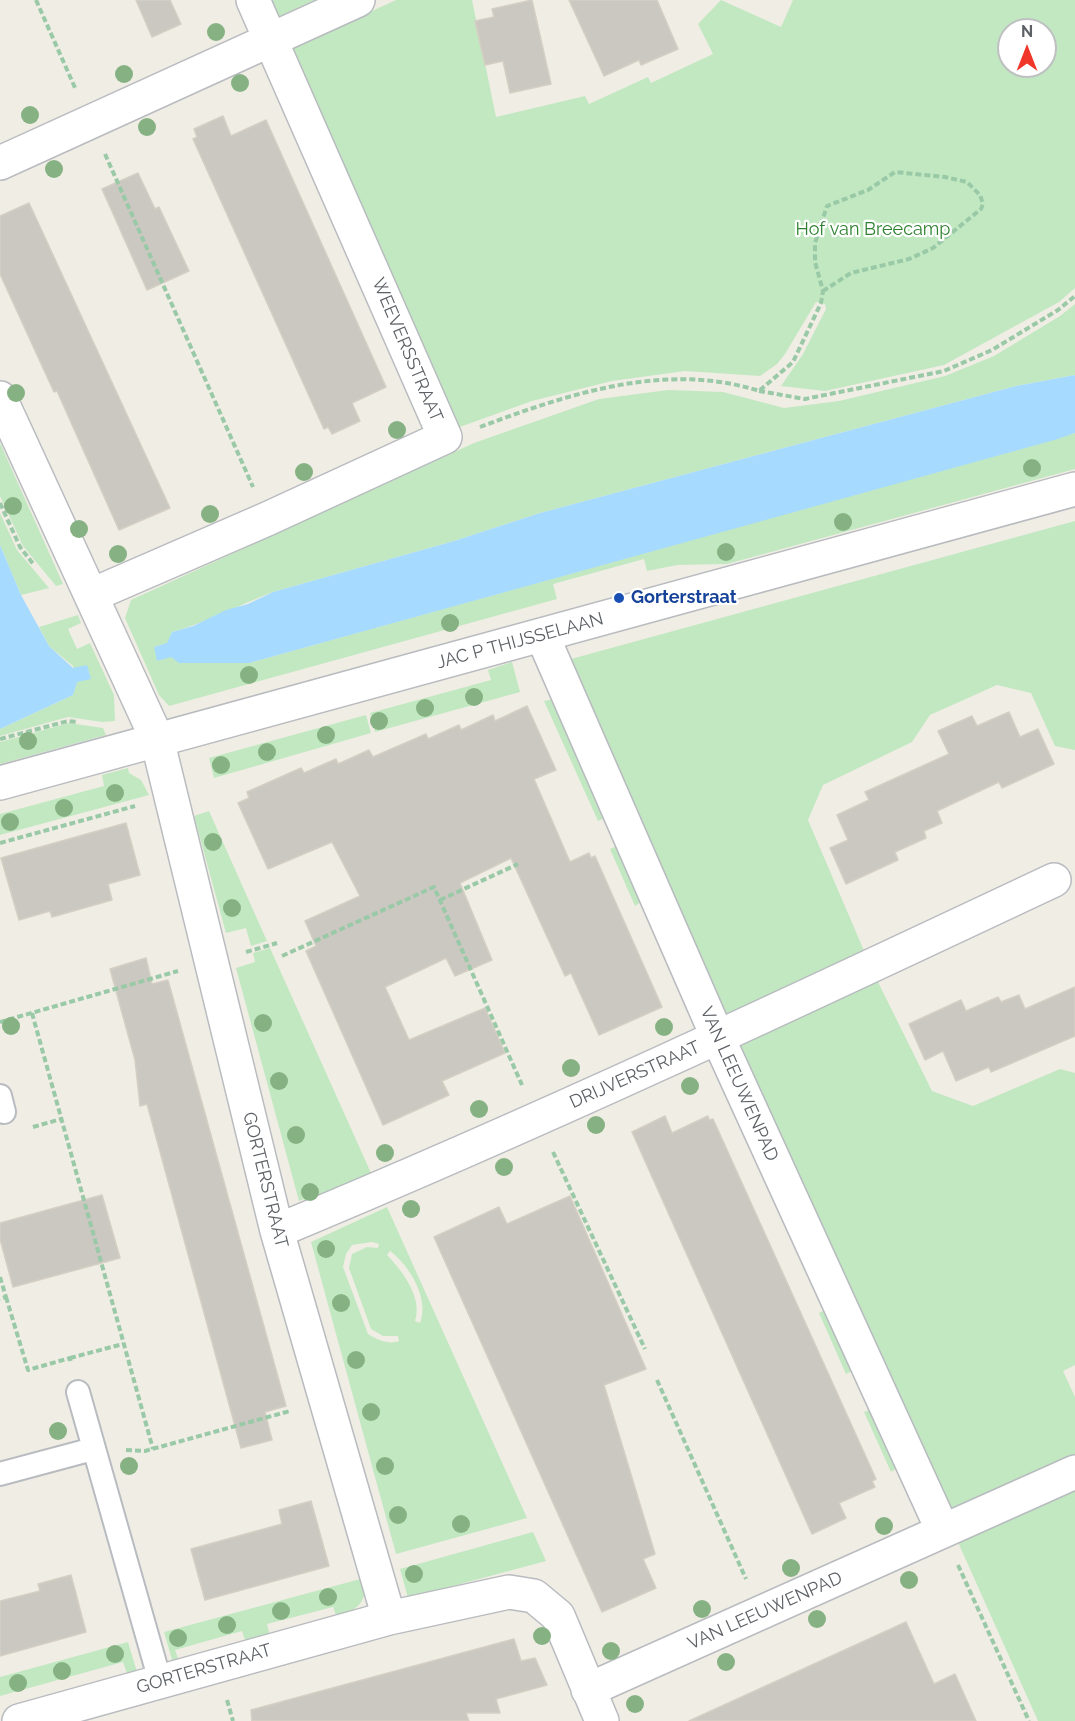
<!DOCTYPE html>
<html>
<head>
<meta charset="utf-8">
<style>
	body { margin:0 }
	#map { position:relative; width:1075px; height:1721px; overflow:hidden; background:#f0ede5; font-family:Raleway,sans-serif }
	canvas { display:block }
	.north { position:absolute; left:997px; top:18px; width:60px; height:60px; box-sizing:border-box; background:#fff; border:2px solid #bec0c2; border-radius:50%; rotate:0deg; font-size:16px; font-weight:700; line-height:24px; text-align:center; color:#5d6166 }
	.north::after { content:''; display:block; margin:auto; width:21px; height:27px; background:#f0352b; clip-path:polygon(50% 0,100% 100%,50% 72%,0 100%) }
</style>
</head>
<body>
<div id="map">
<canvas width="1075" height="1721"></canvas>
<div class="north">N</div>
</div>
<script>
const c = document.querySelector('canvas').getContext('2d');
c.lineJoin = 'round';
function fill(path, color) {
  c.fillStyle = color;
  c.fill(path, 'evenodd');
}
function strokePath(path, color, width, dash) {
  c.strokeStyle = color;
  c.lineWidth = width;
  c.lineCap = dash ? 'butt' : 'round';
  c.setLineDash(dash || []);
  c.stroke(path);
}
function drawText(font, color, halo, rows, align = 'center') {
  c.font = font + ' Raleway,sans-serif';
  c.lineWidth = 4.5;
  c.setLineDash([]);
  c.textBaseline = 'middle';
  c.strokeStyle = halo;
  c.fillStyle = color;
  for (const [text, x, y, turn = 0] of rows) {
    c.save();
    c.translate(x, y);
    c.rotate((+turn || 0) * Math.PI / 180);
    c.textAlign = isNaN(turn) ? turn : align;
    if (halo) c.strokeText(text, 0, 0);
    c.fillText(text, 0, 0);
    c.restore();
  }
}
fill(new Path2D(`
	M265 0H315L273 19Z
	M396 0H472L496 117 585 96 589 104 648 77 651 83 713 54 698 24 721 0 781 27 793 0H1075V288L1059 302 944 365 825 391 781 386 803 354 826 309 825 304 816 302 785 354 777 364 760 376 685 371 612 381 532 401 457 428 288 49ZM1009 30H1045V66H1009Z
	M1075 304V375L1016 386 540 513 454 541 273 592C239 605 208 622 172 632L168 643 154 647 182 663H249L1075 433V469L727 564 677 565 647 571 644 559 553 584 557 599 169 706 159 695 125 618 131 600 474 443 599 399 668 390 723 392 784 408 839 401 945 376 994 356 1060 316Z
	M0 443 63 584 56 586 23 546 0 496Z
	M0 513 17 550 49 588 21 595 0 545Z
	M1075 521V750L1055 746 1031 693 997 685 930 715 912 742 823 785 808 820 865 953 722 1018 569 664 571 659Z
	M78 615 81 623 68 629 77 649 90 643 114 695 115 721 102 722 68 717 0 736V729L73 695V666L49 646 39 627Z
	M512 662 520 692 375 732 370 713 491 680 488 670Z
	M555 699 605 818 598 821 544 701Z
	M366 715 371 733 214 778 209 758Z
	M69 723 103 728 106 735 0 764V742Z
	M128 768 129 773 141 780 149 795 0 835V814L104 786 102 775Z
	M209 811 267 941 251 946 246 928 226 933 194 816Z
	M617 846 644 900 635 906 610 849Z
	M270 948 371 1173 305 1202 304 1199 299 1201 236 968 255 962 253 953Z
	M878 982 932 1091 973 1106 1060 1069 1075 1073V1365L1063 1371 1075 1397V1454L945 1513 734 1045Z
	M387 1207 527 1518 396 1554 311 1242ZM372 1242 379 1244 378 1248 367 1247 352 1254 349 1268 371 1329 383 1336H398L399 1341C389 1345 378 1340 368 1334L343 1267 346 1254 352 1245ZM390 1251C409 1265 430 1299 420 1323L415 1321C423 1298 402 1270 387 1255Z
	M825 1310 852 1371 846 1374 819 1313Z
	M870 1410 899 1467 891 1472 864 1412Z
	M1075 1486V1721H1038L957 1540Z
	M533 1532 546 1561 408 1598 400 1569Z
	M364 1578C369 1601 357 1610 337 1618L333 1607 267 1624 270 1636 246 1643 242 1631 175 1650 179 1661 173 1663 164 1632Z
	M128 1642 137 1672 128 1676 123 1662 0 1696V1677Z`), '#c2e8c1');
fill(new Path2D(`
	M1075 375V433L1058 439 249 663H179L171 657 157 661 154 647 167 643 172 632 193 626 226 610 248 604 273 592 454 541 540 513 1016 386Z
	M0 545 21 595 49 646 73 668 87 665 91 679 77 682 73 695 0 729Z`), '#a6dbff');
const building = new Path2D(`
	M136 0H170L181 24 152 37Z
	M532 0 551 84 510 93 503 61 485 65 475 21 494 17 492 9Z
	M569 0H657L678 49 641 65 639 60 604 76Z
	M223 116 231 136 266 120 386 387 352 403 360 421 332 434 328 427 324 429 193 139 197 137 194 129Z
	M138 173 155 209 159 207 189 271 147 290 102 189Z
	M29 203 170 508 119 530 57 391 54 392 0 274V216Z
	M527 706 556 770 534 779 570 862 589 853 591 858 595 856 662 1007 599 1035 571 973 565 976 511 858 460 883 492 960 455 976 446 958 385 987 409 1040 485 1008 505 1053 442 1081 449 1095 383 1125 306 951 316 946 305 921 360 896 332 842 268 869 238 803 249 798 247 792 301 768 304 773 336 759 338 764 369 750 373 757 426 734 428 739 459 725 461 730 493 715 495 721Z
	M1009 712 1020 737 1038 729 1054 764 1002 788 999 782 937 811 942 823 924 831 926 838 895 852 898 860 846 884 830 848 848 840 837 815 869 800 865 792 949 754 938 731 972 716 977 726Z
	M126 823 140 875 108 884 112 900 52 917 50 911 19 920 1 858Z
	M146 958 152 984 168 980 286 1406 265 1412 272 1440 241 1448 147 1104 140 1106 135 1060 110 969Z
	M1075 987V1036L991 1072 989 1067 956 1081 943 1051 925 1060 909 1024 961 1000 966 1011 998 997 1001 1002 1019 995 1025 1009Z
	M665 1116 672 1133 708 1116 709 1120 713 1119 876 1479 872 1481 875 1487 839 1503 846 1518 812 1534 632 1132Z
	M102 1195 120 1258 13 1287 0 1239V1223Z
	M570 1196 646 1369 604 1385 655 1554 643 1559 656 1588 602 1612 434 1237 499 1207 507 1224Z
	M311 1501 329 1566 205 1600 191 1549 282 1524 279 1510Z
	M71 1575 86 1632 0 1656V1601L40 1591 38 1584Z
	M906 1622 934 1684 955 1674 976 1721H689Z
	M514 1639 521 1661 535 1658 547 1685 496 1699 500 1713H466L469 1721H252L251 1710Z`);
fill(building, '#cbc8c2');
strokePath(building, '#d5cfc3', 1.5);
const service = new Path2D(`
	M0 1096 4 1112
	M78 1392 160 1681
	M0 1474 93 1449`);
const minor = new Path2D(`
	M0 163 358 0
	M0 398 157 739 277 1231 389 1618
	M92 595 267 519 445 437 253 0
	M542 635 718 1038 943 1531
	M0 783 1075 489
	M277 1231C540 1122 797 1001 1054 880
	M588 1690 1075 1472
	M19 1721 389 1618 509 1592 534 1596 558 1616 602 1721`);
strokePath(service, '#b8bbbf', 26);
strokePath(minor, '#b8bbbf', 36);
strokePath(new Path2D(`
	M36 0 76 90
	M105 154 253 487
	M759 391 805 399 944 371 992 350 1058 310 1075 296
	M480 427C568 394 666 361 759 391L793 362 821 303 823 291 815 262V243L827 206 868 190 895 172 945 177 967 182 980 195 983 204 981 209 933 248 909 259 851 273 823 291
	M0 503 20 547 34 565
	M0 739 68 721 78 722
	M0 843 135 806
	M440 900 518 864
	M246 952 277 943
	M282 956 434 887 522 1085
	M32 1013 153 1449
	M0 1022 178 971
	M33 1127 61 1119
	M553 1152 645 1349
	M0 1277 6 1297 0 1299
	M6 1297 28 1370 70 1358 71 1363
	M70 1358 123 1344
	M657 1380 746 1579
	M126 1450 145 1451 290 1411
	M958 1565 1029 1721
	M227 1700 233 1721`), '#99c9a6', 4, [6, 3]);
strokePath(service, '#fff', 22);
strokePath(minor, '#fff', 33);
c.fillStyle = '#86b283';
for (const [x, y] of [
	[216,32],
	[124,74],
	[240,83],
	[30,115],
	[147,127],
	[54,169],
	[16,393],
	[397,430],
	[1032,468],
	[304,472],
	[13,506],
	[210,514],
	[843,522],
	[79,529],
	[726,552],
	[118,554],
	[450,623],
	[249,675],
	[474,697],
	[425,708],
	[379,721],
	[326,735],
	[28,741],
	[267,752],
	[221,765],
	[115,793],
	[64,808],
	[10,822],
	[213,842],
	[232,908],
	[263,1023],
	[11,1026],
	[664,1027],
	[571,1068],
	[279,1081],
	[690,1086],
	[479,1109],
	[596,1125],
	[296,1135],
	[385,1153],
	[504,1167],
	[310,1192],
	[411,1209],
	[326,1249],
	[341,1303],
	[356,1360],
	[371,1412],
	[58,1431],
	[129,1466],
	[385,1466],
	[398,1515],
	[461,1524],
	[884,1526],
	[791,1568],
	[414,1574],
	[909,1580],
	[328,1597],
	[702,1609],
	[281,1611],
	[817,1619],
	[227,1625],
	[542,1636],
	[178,1638],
	[611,1651],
	[115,1654],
	[726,1662],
	[62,1671],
	[18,1683],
	[635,1704]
]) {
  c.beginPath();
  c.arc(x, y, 9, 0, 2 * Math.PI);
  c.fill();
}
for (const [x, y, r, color] of [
	[619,598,6,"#1a4fb4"]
]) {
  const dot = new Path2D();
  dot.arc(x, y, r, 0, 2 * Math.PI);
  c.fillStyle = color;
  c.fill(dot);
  strokePath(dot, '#fff', 2);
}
drawText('18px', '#308232', '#fff', [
	["Hof van Breecamp",873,230]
]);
drawText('18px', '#5d6166', '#fff', [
	["WEEVERSSTRAAT",407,350,67],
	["JAC P THIJSSELAAN",520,641,-15],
	["DRIJVERSTRAAT",635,1075,-24],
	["VAN LEEUWENPAD",739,1084,66],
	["GORTERSTRAAT",265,1180,76],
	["VAN LEEUWENPAD",765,1611,-24],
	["GORTERSTRAAT",204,1669,-16]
]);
drawText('bold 18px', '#164399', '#fff', [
	["Gorterstraat",631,598]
], 'left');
</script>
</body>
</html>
